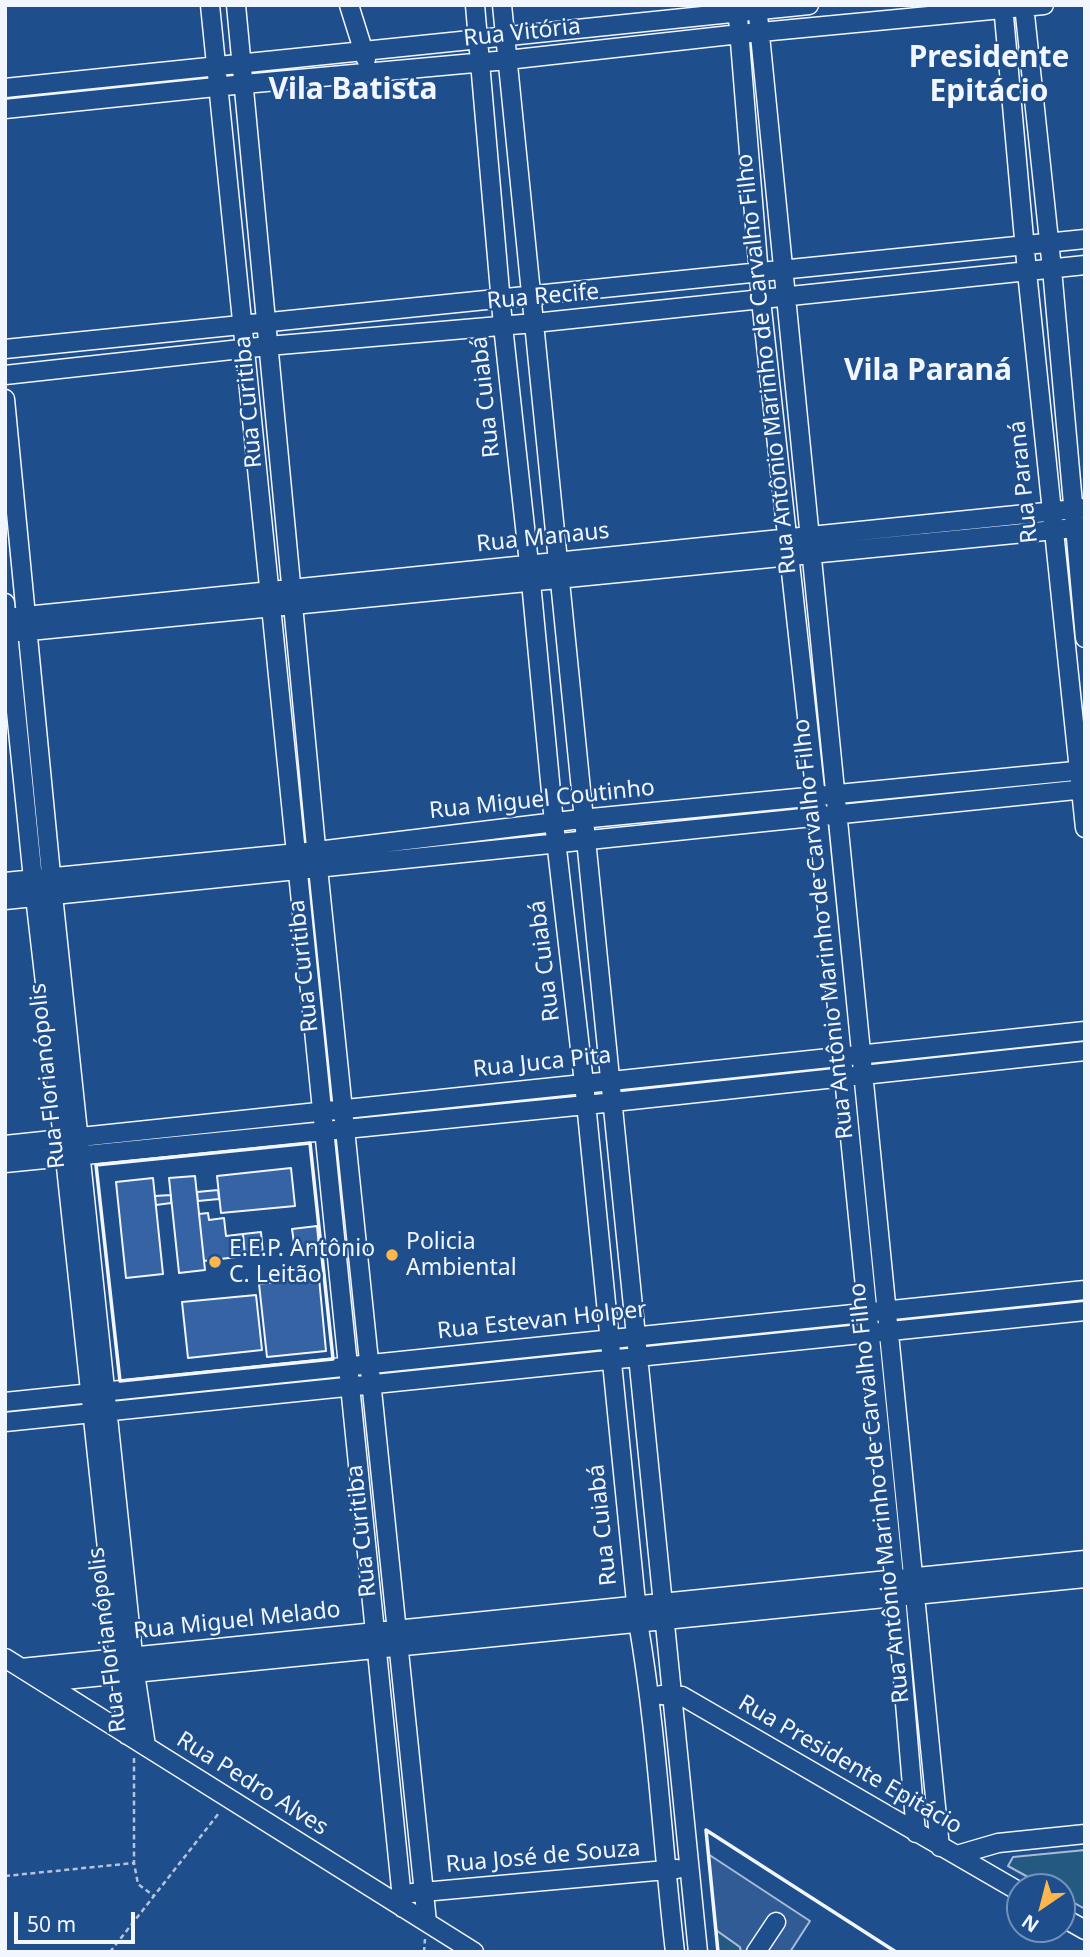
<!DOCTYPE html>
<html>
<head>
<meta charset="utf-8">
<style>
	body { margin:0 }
	#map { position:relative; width:1090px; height:1957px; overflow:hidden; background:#1f4e8c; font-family:"Noto Sans",sans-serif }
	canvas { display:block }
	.frame { position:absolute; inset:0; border:7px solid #f2f6ff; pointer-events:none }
	.north { position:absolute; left:1006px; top:1873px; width:70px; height:70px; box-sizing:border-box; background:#1f4e8c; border:2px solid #7391ba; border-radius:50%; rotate:215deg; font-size:19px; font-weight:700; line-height:28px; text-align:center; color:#f2f6ff }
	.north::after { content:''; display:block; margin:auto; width:24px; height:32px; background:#ffb74d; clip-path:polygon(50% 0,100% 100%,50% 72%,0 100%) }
	.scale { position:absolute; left:14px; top:1912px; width:121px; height:32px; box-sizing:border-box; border:4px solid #f2f6ff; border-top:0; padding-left:9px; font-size:21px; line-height:24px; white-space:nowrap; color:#f2f6ff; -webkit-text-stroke:5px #1f4e8c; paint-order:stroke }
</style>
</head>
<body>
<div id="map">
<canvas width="1090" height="1957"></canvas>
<div class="frame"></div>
<div class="north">N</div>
<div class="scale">50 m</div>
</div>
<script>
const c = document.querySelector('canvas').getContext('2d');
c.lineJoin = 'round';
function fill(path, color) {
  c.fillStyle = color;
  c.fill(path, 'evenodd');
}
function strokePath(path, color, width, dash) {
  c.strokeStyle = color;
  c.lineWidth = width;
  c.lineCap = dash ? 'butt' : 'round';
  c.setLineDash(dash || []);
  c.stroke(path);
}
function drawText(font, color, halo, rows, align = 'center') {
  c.font = font + ' "Noto Sans",sans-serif';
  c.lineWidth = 5;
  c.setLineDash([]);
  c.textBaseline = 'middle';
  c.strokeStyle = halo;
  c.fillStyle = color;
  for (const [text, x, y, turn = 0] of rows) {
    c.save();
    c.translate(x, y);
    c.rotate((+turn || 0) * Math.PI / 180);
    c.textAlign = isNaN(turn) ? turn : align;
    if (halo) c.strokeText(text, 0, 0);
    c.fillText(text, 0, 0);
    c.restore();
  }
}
const green = new Path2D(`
	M1085 1850V1909L1062 1896V1887H1046L1008 1866 1013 1857Z
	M716 1930 740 1947 741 1952H718Z`);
fill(green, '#245a82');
strokePath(green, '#a8bbd7', 2);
const parking = new Path2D(`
	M708 1854 810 1921 790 1952H741L740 1947 716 1930Z`);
fill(parking, '#305b95');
strokePath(parking, '#a8bbd7', 2);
const building = new Path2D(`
	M291 1168 295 1206 221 1213 217 1176Z
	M195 1176 205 1270 179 1273 169 1178Z
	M153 1178 163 1274 126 1278 116 1182Z
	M218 1190 219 1199 198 1201 197 1192Z
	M171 1195V1203L156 1205 155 1196Z
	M208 1213 209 1220 224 1218 226 1236 243 1234 245 1256 204 1261 199 1214Z
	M317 1226 319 1247 295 1250 292 1229Z
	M261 1232 263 1255 245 1256 243 1234Z
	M319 1278 326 1351 267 1357 259 1284Z
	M256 1295 262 1350 188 1358 182 1302Z`);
fill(building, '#3563a3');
strokePath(building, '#f2f6ff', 2);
const minor = new Path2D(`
	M210 5 403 1908
	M236 5 318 868 427 1922
	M349 5 366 59
	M475 5 503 326 531 582 554 823 584 1083 638 1622C657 1731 662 1842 675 1952
	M502 5C563 654 630 1303 698 1952
	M737 5 761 300 816 798 896 1596 916 1833
	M757 5 940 1847
	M1003 5 1027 272 1085 828
	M1024 5 1052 269 1085 638
	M5 88 809 5
	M5 109 244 84 507 60 740 34 1044 5
	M5 349 1085 239
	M5 375 268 346 534 323 1085 265
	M5 399 53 895 135 1673 146 1746
	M5 603 33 879 63 1139 127 1735
	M16 617 1085 508
	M19 632 1085 527
	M5 882 317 851 581 819 1085 770
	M5 900 1085 789
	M5 1145 1085 1031
	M5 1163 586 1105 1085 1051
	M5 1402 1085 1290
	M5 1422 1085 1311
	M5 1658 474 1952
	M21 1668 1085 1560
	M44 1682 1085 1578
	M661 1695 682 1696 1020 1892
	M957 1855 998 1843 1085 1834
	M412 1893 677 1869
	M1062 1917 1085 1930
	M756 1952 776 1922`);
strokePath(minor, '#f2f6ff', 21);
strokePath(new Path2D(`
	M134 1758V1863L138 1884 154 1896
	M5 1876 134 1863
	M110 1952 219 1813
	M424 1952 425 1939`), '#b3c4dc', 2.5, [5, 3.5]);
strokePath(minor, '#1f4e8c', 18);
strokePath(new Path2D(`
	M310 1143 333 1359 120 1381 96 1165Z
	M718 1952 706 1830 896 1952`), '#f2f6ff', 3.5);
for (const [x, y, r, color] of [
	[392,1255,7,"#ffb74d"],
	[215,1262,7,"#ffb74d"]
]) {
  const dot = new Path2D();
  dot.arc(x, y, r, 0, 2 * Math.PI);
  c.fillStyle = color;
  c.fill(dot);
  strokePath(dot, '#1f4e8c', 2.5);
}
drawText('23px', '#f2f6ff', '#1f4e8c', [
	["Rua Vitória",522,33,-6],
	["Rua Recife",543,297,-5],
	["Rua Antônio Marinho de Carvalho Filho",767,364,-96],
	["Rua Cuiabá",486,397,-96],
	["Rua Curitiba",249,402,-95],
	["Rua Paraná",1024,482,-96],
	["Rua Manaus",543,538,-6],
	["Rua Miguel Coutinho",542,800,-6],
	["Rua Antônio Marinho de Carvalho Filho",824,929,-96],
	["Rua Cuiabá",545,961,-97],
	["Rua Curitiba",304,966,-96],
	["Rua Juca Pita",542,1063,-6],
	["Rua Florianópolis",48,1076,-96],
	["Rua Estevan Holper",542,1321,-6],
	["Rua Antônio Marinho de Carvalho Filho",880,1493,-96],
	["Rua Cuiabá",603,1525,-96],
	["Rua Curitiba",362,1531,-96],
	["Rua Miguel Melado",237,1621,-6],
	["Rua Florianópolis",108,1640,-97],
	["Rua Presidente Epitácio",850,1765,30],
	["Rua Pedro Alves",252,1784,32],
	["Rua José de Souza",543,1857,-5]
]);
drawText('23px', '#f2f6ff', '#1f4e8c', [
	["Policia",406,1242],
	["Ambiental",406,1268],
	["E.E.P. Antônio",229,1249],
	["C. Leitão",229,1275]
], 'left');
drawText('bold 30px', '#f2f6ff', '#1f4e8c', [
	["Presidente",989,58],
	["Epitácio",989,92],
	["Vila Batista",353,90],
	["Vila Paraná",928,371]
]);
</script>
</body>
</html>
